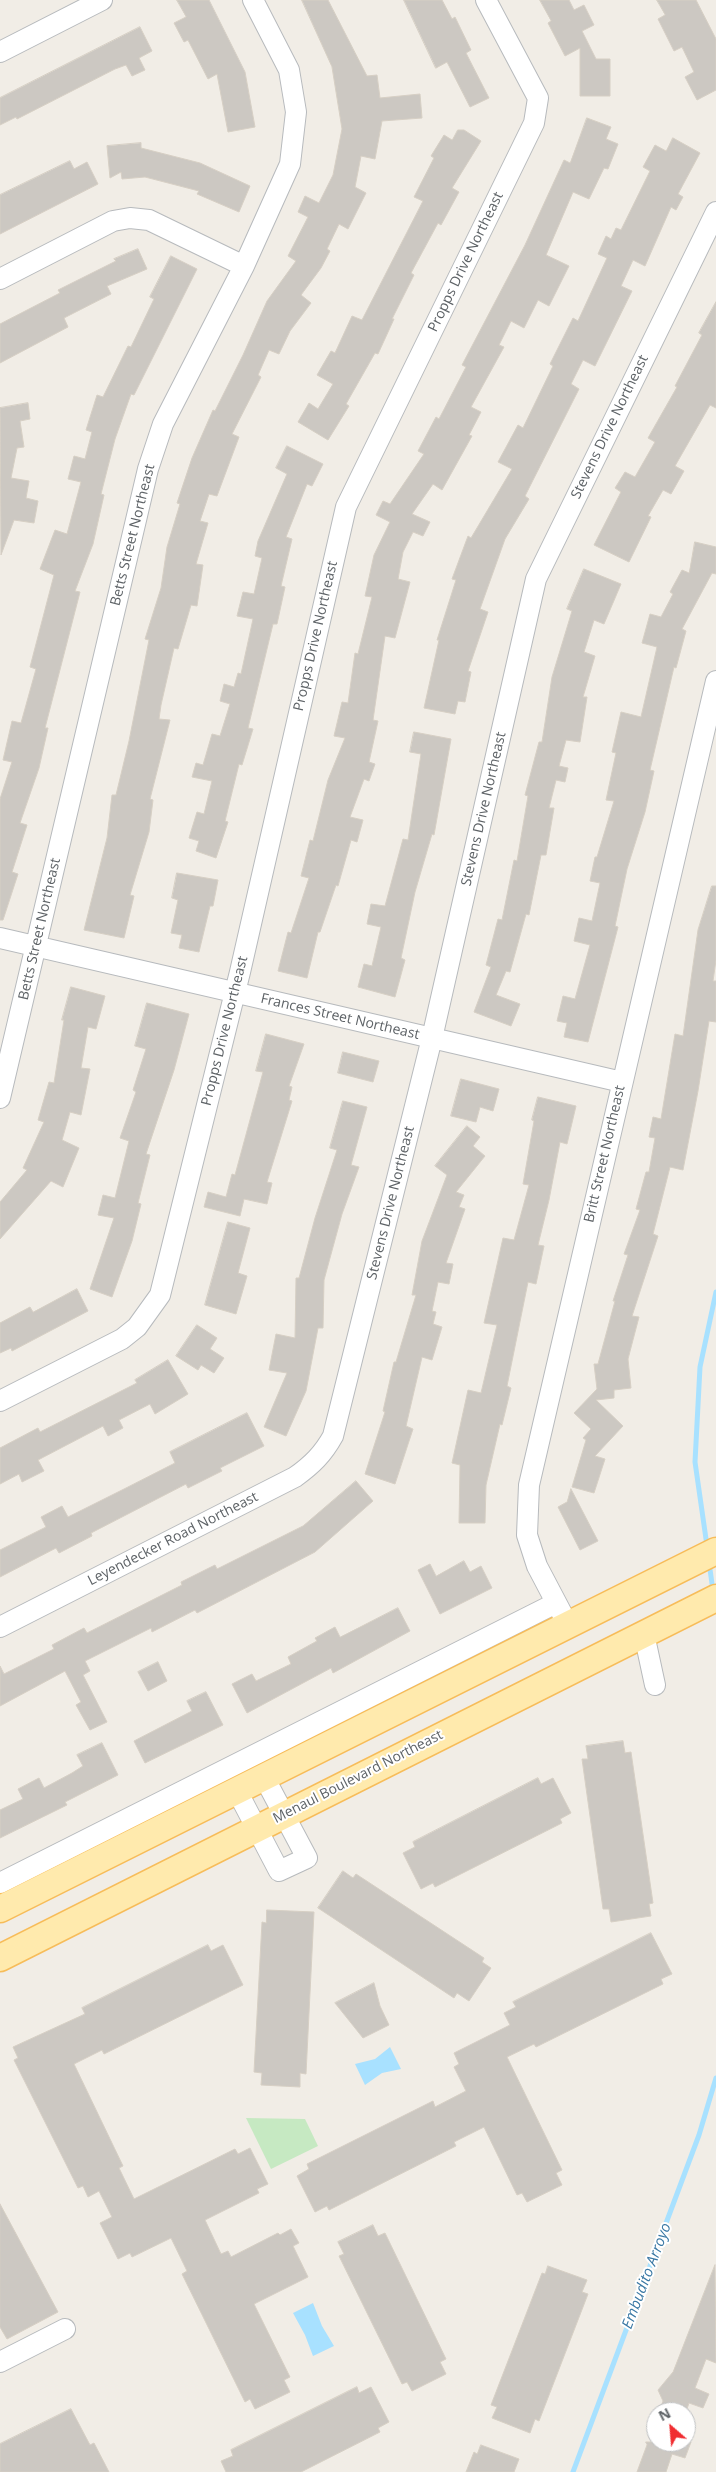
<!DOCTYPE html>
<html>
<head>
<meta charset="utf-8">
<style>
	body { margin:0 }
	#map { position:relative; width:716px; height:2472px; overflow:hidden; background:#f1ede6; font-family:"Open Sans",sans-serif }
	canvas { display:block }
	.north { position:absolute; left:646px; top:2402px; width:50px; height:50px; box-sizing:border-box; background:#fff; border:1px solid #bfc1c2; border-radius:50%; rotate:333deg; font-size:14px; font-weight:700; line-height:20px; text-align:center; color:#5e6367 }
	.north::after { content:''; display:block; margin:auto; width:18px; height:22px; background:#f02d30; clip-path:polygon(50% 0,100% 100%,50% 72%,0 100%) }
</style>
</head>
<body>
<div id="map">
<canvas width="716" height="2472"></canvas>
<div class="north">N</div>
</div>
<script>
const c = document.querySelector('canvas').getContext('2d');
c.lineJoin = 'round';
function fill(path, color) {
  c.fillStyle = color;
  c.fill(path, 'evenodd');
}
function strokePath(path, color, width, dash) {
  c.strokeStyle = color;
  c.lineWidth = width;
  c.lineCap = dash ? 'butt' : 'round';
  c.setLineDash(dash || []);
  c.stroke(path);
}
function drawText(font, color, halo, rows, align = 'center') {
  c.font = font + ' "Open Sans",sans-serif';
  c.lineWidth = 4;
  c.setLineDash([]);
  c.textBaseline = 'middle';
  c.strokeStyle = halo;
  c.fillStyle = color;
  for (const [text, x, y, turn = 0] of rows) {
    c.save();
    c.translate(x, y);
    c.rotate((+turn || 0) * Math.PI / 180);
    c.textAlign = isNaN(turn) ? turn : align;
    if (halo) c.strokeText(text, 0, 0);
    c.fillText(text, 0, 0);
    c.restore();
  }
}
fill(new Path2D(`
	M246 2118 305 2119 318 2146 271 2169Z`), '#c6e9c2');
fill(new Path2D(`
	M390 2047 401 2069 382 2073 365 2085 355 2064 375 2059Z
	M313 2303 322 2326 334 2346 313 2356 305 2335 293 2313Z`), '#a8e1ff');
strokePath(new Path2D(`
	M707 1546 695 1462 700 1367 716 1292
	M709 1562 713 1591
	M573 2472 699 2135 716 2078`), '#a8e1ff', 5);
const building = new Path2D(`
	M177 0H209L245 72 255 127 228 132 217 74 208 79 188 40 184 42 174 23 186 17Z
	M302 0H328L367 76 377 75 380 98 420 94 422 118 382 121 375 159 361 156 355 187 366 193 348 229 339 224 327 249 330 251 321 268 301 295 311 303 290 331 279 354 269 350 258 375 261 377 232 434 239 437 217 496 209 494 200 521 208 523 196 564 203 565 197 606 191 605 178 649 174 648 161 705 159 719 170 720 150 799 153 800 149 832 130 895 134 896 124 938 84 930 107 838 112 795H116L129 741 149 640 145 639 161 588 167 547 180 504 177 503 192 458 213 410 215 411 243 355 267 301 296 261 288 256 308 217 298 212 305 196 319 203 333 175 342 129 332 67Z
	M404 0H442L452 19 455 17 471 50 466 53 489 98 470 107 447 62 436 68Z
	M540 0H569L574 10 584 5 594 25 582 31 596 59H610V96H580V48L565 56 548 23 551 21Z
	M657 0H696L716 39V90L697 100 685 77 694 72 682 47 674 51 658 19 665 15Z
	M140 27 152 51 139 58 145 70 132 76 126 65 115 69 17 119 16 117 0 125V98Z
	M587 118 611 127 606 139 618 144 608 169 604 168 589 199 573 192 546 255 569 266 549 306 538 300 524 328 511 321 499 345 504 347 471 407 481 412 469 435 472 436 442 490 433 484 412 514 430 522 423 536 413 532 403 552 398 579 410 582 395 638 385 636 373 720 378 721 369 762 375 764 369 781 364 779 350 817 363 820 357 842 351 840 338 886 336 885 320 932H318L307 978 278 971 288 932 291 933 309 878 301 876 310 840 313 841 328 780 345 738 334 736 342 702 348 703 355 653 358 654 372 597 365 596 374 555 390 522 376 515 383 501 390 504 424 454 418 451 436 417 439 419 466 367 462 365 525 245 564 160 570 163Z
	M458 130H464L481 141 452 188 459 192 441 225 438 223 411 273 414 275 392 319H394L378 354 375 353 346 404 349 406 328 440 298 422 309 403 318 409 333 384 317 375 331 351 335 353 352 316 362 320 423 201 414 197 434 158 431 156 444 135 452 140Z
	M673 138 700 153 678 194 683 197 676 210 671 207 645 266 633 260 621 286 632 291 595 366 583 360 571 384 579 389 525 496 529 499 505 539 480 609 488 612 468 671 471 672 465 702 458 701 455 714 424 708 439 640H437L456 580 452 579 468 536 471 538 512 469 498 462 518 425 523 428 553 366 550 364 573 318 578 321 607 258 598 254 606 236 611 239 616 228 621 230 650 171 643 167 655 145 666 151Z
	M141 143V148L200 163 250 186 239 212 197 194 199 191 145 177 122 179 121 172 110 178 107 146Z
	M70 161 74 169 87 162 98 184 0 234V195Z
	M138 249 147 269 107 286 111 294 64 318 68 327 0 363V324L60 293 58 290 116 261 114 259Z
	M171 256 197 269 134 395 131 394 115 439 101 494 104 495 93 544 75 591 80 592 45 728H48L39 768 20 823 27 825 12 872 18 874 3 920H0V799L12 762 3 760 12 721 21 723 36 669 30 667 54 575 40 569 55 530 67 534 81 482 68 479 74 456 85 459 92 432 86 430 97 395 103 397 128 346 131 347 154 299 150 297Z
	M716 302V408L710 405 675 466 684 471 671 494 663 490 648 516 651 517 629 562 594 545 621 492 615 488 625 472 635 477 655 442 648 438 677 387 675 386 702 335 699 333Z
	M28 403 30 419 20 421 24 447 17 448 11 478 29 481 26 498 38 501 34 523 14 520 1 555 0 408Z
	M287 446 323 464 312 486 307 484 286 537 292 539 281 586 285 587 277 624H273L248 728 253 729 242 765 239 764 225 821 228 822 216 858 196 851 199 841 189 838 197 812 204 814 212 781 192 777 196 763 203 765 212 734 220 736 230 704 220 701 224 684 234 687 238 673 241 674 253 619 237 616 243 592 254 594 262 558 255 556 258 541 287 474 276 468Z
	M695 542 716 547V574L712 573 682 629 686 631 676 668 674 667 650 770 654 771 645 812 627 869 615 926 618 927 588 1042 564 1037 567 1023 557 1021 563 996 575 999 590 945 574 941 579 918 592 921 600 883 590 881 595 857H597L614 801 606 800 616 753 612 752 621 712 641 717 657 647 642 643 650 614 661 617 673 594 670 592 682 570 689 573Z
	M584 569 621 584 604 624 594 620 584 652 595 656 583 697H587L580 742 566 740 559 766 568 768 565 782 556 780 549 808H554L546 855H541L529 915 526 914 510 972 506 971 496 995 520 1004 511 1026 474 1012 491 967 486 965 498 919 502 920 514 860 517 861 528 796 525 795 539 742H542L552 677 572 611 567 609Z
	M414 732 451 739 434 835 432 834 415 892 401 958 405 960 395 997 358 987 364 964 372 966 381 927 367 924 371 904 385 906 403 839 408 840 421 754 410 752Z
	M177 873 218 880 213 906H210L199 952 179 948 182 935 171 933 178 900 172 898Z
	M712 886H716V960L713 981H716V1022L709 1021 698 1091 683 1170 670 1167 653 1234 658 1236 632 1316 639 1317 628 1359 631 1388 614 1390V1398L596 1400 623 1426 595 1456 605 1459 594 1493 572 1487 586 1440 583 1438 591 1429 574 1413 597 1389 594 1364H598L615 1301H613L628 1255 624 1254 640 1210 636 1209 646 1172H649L655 1138 649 1137 653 1117 661 1119 675 1034 683 1036 698 930Z
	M71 987 105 996 96 1029 88 1027 81 1068 90 1069 81 1115 70 1112 62 1140 79 1148 63 1187 51 1181 0 1239V1202L27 1170 23 1168 44 1122 38 1120 49 1082 54 1083 64 1020H62Z
	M147 1003 189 1014 174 1070 146 1154 150 1155 138 1203 141 1204 132 1241 112 1297 90 1289 114 1218 98 1215 103 1195 115 1198 129 1141 120 1138 136 1092 133 1090 146 1049 135 1046Z
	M266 1034 304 1044 289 1086 292 1087 289 1100 292 1101 267 1182 272 1183 267 1204 244 1199 240 1216 204 1207 208 1192 226 1197 232 1174 235 1175 263 1072 256 1071Z
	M343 1052 379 1061 373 1082 338 1073Z
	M461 1079 499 1089 493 1111 480 1107 476 1122 451 1116Z
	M538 1097 576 1106 567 1144 560 1142 549 1200 538 1245 544 1246 536 1284 528 1282 507 1386 511 1388 502 1425 500 1424 486 1485 485 1523H459L460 1465 452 1463 468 1390 481 1393 497 1325 484 1323 503 1238 514 1240 529 1185 523 1184 534 1121 532 1120Z
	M343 1101 367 1107 351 1165 359 1167 342 1214 324 1280 323 1328H318L306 1391 286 1436 264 1427 287 1373 269 1370 276 1334 295 1338 296 1278H299L315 1218 337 1150 330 1148Z
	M467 1126 480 1137 473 1146 485 1156 456 1192 464 1195 459 1207 465 1209 446 1263 453 1264 449 1284 438 1282 432 1311 436 1312 433 1324 442 1327 432 1360 422 1357 406 1426 413 1429 395 1484 365 1474 385 1412 383 1411 394 1362H396L416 1295H412L422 1241 447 1175 435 1166Z
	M228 1222 250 1228 238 1273 247 1276 236 1314 205 1305Z
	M77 1289 88 1311 12 1351 11 1348 0 1353V1323L30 1307 33 1312Z
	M197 1325 217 1338 210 1349 224 1358 214 1373 201 1365 198 1370 176 1356Z
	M168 1360 188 1394 155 1414 150 1404 119 1420 123 1428 108 1436 103 1426 38 1460 44 1471 22 1482 19 1474 0 1484V1448L38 1428 40 1432 137 1383 135 1380Z
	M247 1413 264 1446 220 1468 222 1471 188 1488 186 1484 91 1533 92 1536 59 1553 56 1548 0 1577V1550L46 1527 41 1517 62 1506 68 1517 124 1489 175 1463 170 1452Z
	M356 1481 373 1501 315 1552 197 1613 195 1610 152 1632 151 1628 85 1661 90 1671 83 1675 107 1722 90 1730 76 1705 81 1702 65 1671 0 1706V1666L4 1674 54 1649 52 1645 84 1628 87 1633 182 1585 181 1582 215 1565 217 1569 303 1526Z
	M571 1489 598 1541 580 1550 558 1507 567 1502Z
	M464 1561 470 1572 481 1566 492 1588 440 1614 418 1570 430 1564 436 1576Z
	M398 1608 410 1631 333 1673 331 1668 247 1713 232 1684 252 1674 256 1681 291 1664 288 1657 317 1641 315 1638 335 1627 340 1637Z
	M158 1662 167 1681 148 1691 138 1672Z
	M206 1692 223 1725 145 1763 134 1741 192 1711 187 1701Z
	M623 1741 625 1753 631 1752 653 1903 649 1904 651 1916 611 1922 609 1909H603L582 1759H588L586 1746Z
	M102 1743 118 1775 65 1802 67 1805 0 1838V1810L23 1799 18 1789 39 1778 44 1788 72 1773 83 1766 77 1755Z
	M538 1778 541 1784 553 1778 571 1813 560 1819 562 1823 435 1887 433 1883 421 1889 403 1853 415 1847 413 1842Z
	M343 1871 353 1878 356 1874 484 1958 482 1962 491 1968 469 2001 457 1993 454 1998 318 1908Z
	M267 1910 314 1912 306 2074 300 2073V2087L261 2085 262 2073 254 2072 262 1922 266 1923Z
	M651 1933 672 1974 661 1979 663 1984 536 2047 534 2044 507 2057 562 2170 556 2173 562 2185 527 2202 522 2193 517 2195 484 2127 454 2142 456 2146 329 2210 327 2206 315 2212 297 2176 309 2169 307 2164 433 2101 435 2107 466 2091 454 2067 459 2064 454 2053 510 2025 504 2013 516 2007 513 2002Z
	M208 1945 211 1951 223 1945 243 1985 104 2054 102 2050 74 2064 123 2166 119 2168 134 2199 235 2149 238 2154 250 2148 268 2184 257 2189 259 2193 205 2220 221 2254 228 2251 231 2257 278 2233 280 2235 291 2229 299 2243 293 2246 308 2277 254 2304 290 2377 284 2380 290 2392 255 2409 250 2399 245 2402 182 2274 187 2271 171 2238 132 2257 130 2253 118 2259 100 2223 112 2217 99 2191 88 2197 83 2186 78 2188 14 2060 18 2058 13 2047 85 2014 82 2008Z
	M374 1983 380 2006 389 2025 363 2038 335 2003Z
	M0 2204 58 2312 7 2339 0 2327Z
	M373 2225 378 2236 385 2233 446 2359 440 2362 446 2374 412 2391 407 2382 402 2384 339 2256 344 2254 338 2242Z
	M715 2265 716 2363 706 2359 695 2388 709 2394 703 2408 689 2403 686 2412H659L663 2401 658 2390 673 2372Z
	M548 2266 587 2280 582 2292 588 2294 539 2421 535 2419 530 2433 492 2418 497 2407 491 2405 542 2273 545 2274Z
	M357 2387 359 2393 371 2387 389 2422 378 2428 380 2432 301 2472H226L221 2461 233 2456 231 2450Z
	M71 2409 90 2445 94 2443 109 2472H0V2444Z
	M646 2442H691L685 2458 672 2454 666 2472H637L647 2445Z
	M481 2445 519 2459 514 2472H466L474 2452 477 2454Z`);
fill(building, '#ccc8c2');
strokePath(building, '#d6cfc4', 1);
const minor = new Path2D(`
	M0 52 102 0
	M0 279 113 221 130 218 149 220 244 266
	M0 938 622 1082
	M0 1098 148 469 163 424 244 266 290 164 296 112 289 70 253 0
	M0 1401 122 1339 137 1327 160 1295 240 972 346 507 534 123 538 98 486 0
	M567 1623 537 1566 527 1535 529 1485 716 681
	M0 1627 295 1477C312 1465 323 1454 333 1436L432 1038 536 579 716 212
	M644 1634 655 1685
	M237 1791 279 1871 307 1858 264 1777
	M0 1883 556 1603
	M0 2362 65 2329`);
const major = new Path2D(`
	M0 1909 716 1551
	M0 1958 716 1598`);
strokePath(minor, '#b7babd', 22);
strokePath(major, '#f7bc59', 29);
strokePath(minor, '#fff', 20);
strokePath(major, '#ffeaad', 26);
drawText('14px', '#5e6367', '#fff', [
	["Propps Drive Northeast",466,262,-64],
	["Stevens Drive Northeast",610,427,-64],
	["Betts Street Northeast",133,535,-76],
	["Propps Drive Northeast",316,636,-77],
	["Stevens Drive Northeast",484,809,-77],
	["Betts Street Northeast",40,929,-77],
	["Frances Street Northeast",340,1017,13],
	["Propps Drive Northeast",225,1031,-76],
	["Britt Street Northeast",605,1154,-77],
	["Stevens Drive Northeast",391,1203,-76],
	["Leyendecker Road Northeast",173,1539,-27],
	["Menaul Boulevard Northeast",358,1777,-27]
]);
drawText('italic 15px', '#3a78a4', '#fff', [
	["Embudito Arroyo",647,2276,-69]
]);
</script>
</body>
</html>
